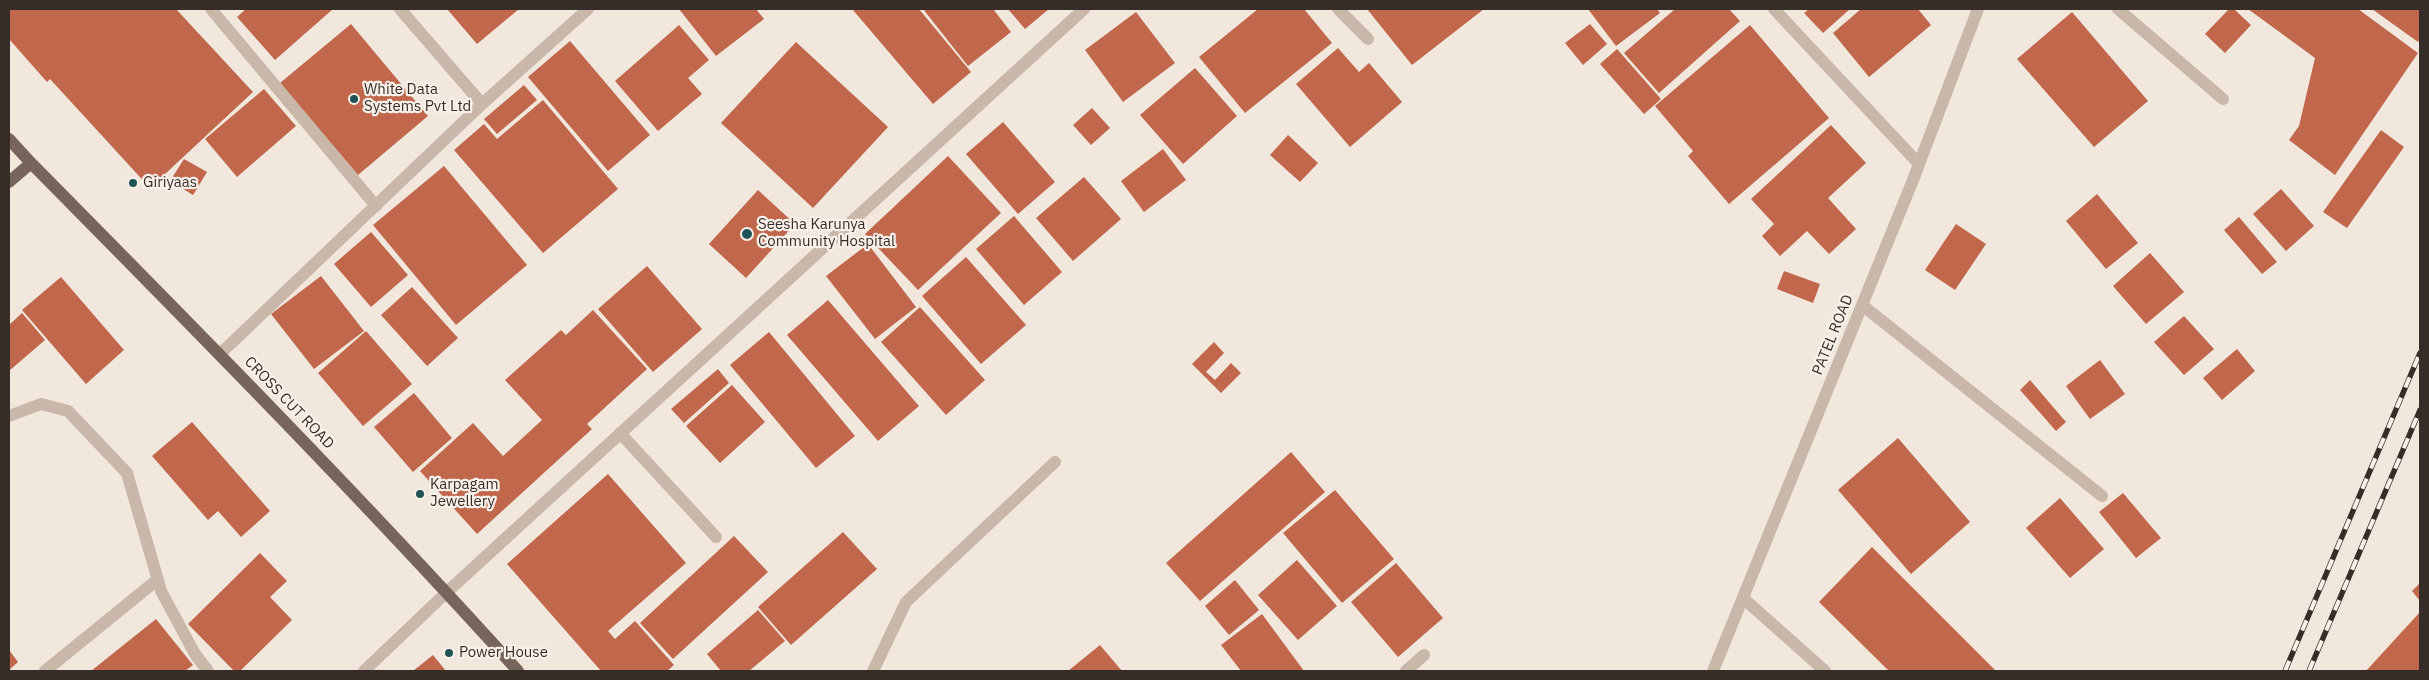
<!DOCTYPE html>
<html>
<head>
<meta charset="utf-8">
<style>
	body { margin:0 }
	#map { position:relative; width:2429px; height:680px; overflow:hidden; background:#f1e7dd; font-family:"IBM Plex Sans",sans-serif }
	canvas { display:block }
	.frame { position:absolute; inset:0; border:10px solid #362d29; pointer-events:none }
</style>
</head>
<body>
<div id="map">
<canvas width="2429" height="680"></canvas>
<div class="frame"></div>
</div>
<script>
const c = document.querySelector('canvas').getContext('2d');
c.lineJoin = 'round';
function fill(path, color) {
  c.fillStyle = color;
  c.fill(path, 'evenodd');
}
function strokePath(path, color, width, dash) {
  c.strokeStyle = color;
  c.lineWidth = width;
  c.lineCap = dash ? 'butt' : 'round';
  c.setLineDash(dash || []);
  c.stroke(path);
}
function drawText(font, color, halo, rows, align = 'center') {
  c.font = font + ' "IBM Plex Sans",sans-serif';
  c.lineWidth = 4.5;
  c.setLineDash([]);
  c.textBaseline = 'middle';
  c.strokeStyle = halo;
  c.fillStyle = color;
  for (const [text, x, y, turn = 0] of rows) {
    c.save();
    c.translate(x, y);
    c.rotate((+turn || 0) * Math.PI / 180);
    c.textAlign = isNaN(turn) ? turn : align;
    if (halo) c.strokeText(text, 0, 0);
    c.fillText(text, 0, 0);
    c.restore();
  }
}
fill(new Path2D(`
	M9 9H176L253 92 150 188 50 79 47 82 9 39Z
	M246 9H333L275 60 237 17Z
	M447 9H519L477 44Z
	M679 9H756L764 19 716 56Z
	M854 9H919L971 72 933 104 853 10Z
	M923 9H993L1011 32 968 66Z
	M1008 9H1049L1025 29Z
	M1258 9H1304L1332 43 1245 113 1199 57Z
	M1367 9H1484L1412 65Z
	M1588 9H1657L1660 13 1616 46Z
	M1675 9H1729L1740 21 1659 93 1624 53Z
	M1809 9H1850L1823 33 1804 13Z
	M1861 9H1918L1931 25 1869 77 1833 33Z
	M2229 9H2234L2251 25 2225 53 2205 34Z
	M2248 9H2358L2418 53 2335 175 2289 140 2299 126 2315 58Z
	M2372 9H2420V39L2418 42Z
	M1136 12 1175 63 1123 102 1085 50Z
	M2072 12 2148 101 2094 147 2017 59Z
	M351 24 428 116 358 175 280 83Z
	M1590 24 1607 44 1583 65 1565 43Z
	M679 25 709 60 688 78 702 94 658 131 615 81Z
	M1750 25 1829 118 1729 204 1688 156 1693 151 1655 106Z
	M570 41 650 135 608 171 528 77Z
	M796 42 888 127 813 208 721 123Z
	M1338 48 1359 72 1369 63 1402 102 1350 147 1296 84Z
	M1617 49 1661 99 1644 114 1600 64Z
	M1195 68 1237 116 1183 164 1140 115Z
	M524 85 537 100 497 134 484 119Z
	M264 89 296 126 237 177 205 139Z
	M543 100 618 189 543 253 454 150 484 124 497 139Z
	M1092 108 1110 128 1091 145 1073 125Z
	M1003 122 1055 182 1018 214 966 154Z
	M1831 125 1866 163 1828 198 1856 229 1829 254 1807 231 1780 256 1762 236 1774 224 1751 199Z
	M2381 130 2404 147 2347 228 2323 212Z
	M1288 135 1318 163 1300 182 1270 155Z
	M1163 149 1186 180 1144 212 1121 181Z
	M948 156 1001 213 918 290 865 234Z
	M184 159 207 172 193 195 170 181Z
	M444 166 527 265 456 325 373 225Z
	M1084 177 1121 219 1073 261 1036 218Z
	M2281 189 2314 226 2286 251 2253 214Z
	M758 190 795 224 746 278 709 244Z
	M2097 194 2138 243 2106 269 2066 221Z
	M1014 216 1062 272 1024 305 976 249Z
	M2239 217 2277 262 2262 274 2224 230Z
	M1956 224 1986 244 1955 290 1925 270Z
	M371 232 408 275 371 307 334 264Z
	M868 244 916 307 875 339 826 276Z
	M2150 253 2184 292 2146 324 2113 286Z
	M966 257 1026 325 981 364 922 296Z
	M647 266 702 329 653 372 598 309Z
	M1784 271 1820 284 1813 303 1777 289Z
	M321 276 364 331 314 369 271 314Z
	M61 277 124 350 86 384 22 310Z
	M412 287 458 338 427 366 381 315Z
	M828 300 919 406 878 441 787 335Z
	M920 307 985 380 946 415 881 342Z
	M593 310 647 369 587 424 592 429 477 534 420 471 473 423 503 456 542 420 505 380 561 330 566 335Z
	M22 313 45 340 9 371V325Z
	M2184 316 2214 349 2184 375 2154 342Z
	M366 331 412 384 363 426 318 373Z
	M769 332 855 436 816 468 730 365Z
	M1214 342 1224 353 1206 372 1215 380 1231 363 1241 373 1221 393 1192 364Z
	M2237 349 2255 371 2222 400 2203 378Z
	M2100 360 2125 394 2090 419 2066 386Z
	M718 369 729 383 684 423 671 409Z
	M2030 380 2066 422 2056 431 2020 390Z
	M732 385 765 422 720 463 686 426Z
	M414 393 452 438 413 472 374 427Z
	M192 422 270 511 241 537 218 511 208 520 152 456Z
	M1898 438 1970 522 1911 574 1838 490Z
	M1291 452 1325 492 1200 601 1166 563Z
	M608 474 686 563 608 631 615 639 635 621 674 665 667 671H601L507 564Z
	M1335 490 1394 559 1342 603 1283 533Z
	M2123 493 2161 538 2136 558 2099 512Z
	M2060 498 2104 549 2070 578 2026 528Z
	M843 532 877 569 791 645 758 607Z
	M734 536 768 572 673 659 640 623Z
	M1872 547 1996 671H1889L1819 602Z
	M260 553 287 581 270 597 292 620 240 671H234L188 624Z
	M1297 560 1337 606 1298 640 1258 595Z
	M1396 563 1443 618 1398 657 1351 602Z
	M1235 580 1259 610 1229 635 1205 606Z
	M2420 583V601L2412 591Z
	M758 610 785 641 749 671H721L707 654Z
	M2420 612V671H2366Z
	M1262 614 1304 671H1241L1221 645Z
	M156 619 193 665 185 671H91Z
	M1100 645 1122 671H1068Z
	M9 650 18 662 9 670Z
	M433 655 446 671H413Z`), '#c0674c');
strokePath(new Path2D(`
	M364 671 447 592`), '#c9b7a9', 12);
strokePath(new Path2D(`
	M211 9 376 206
	M400 9 482 104
	M1338 9 1368 39
	M1774 9 1919 164
	M2118 9 2223 99
	M1862 305 2102 496
	M220 354 482 104 588 9
	M9 416 41 404 68 411 127 473 161 591 195 654 208 671
	M620 433 716 537
	M447 592 1084 9
	M1743 598 1825 671
	M45 671 157 580
	M873 671 906 602 1055 462
	M1406 671 1424 655
	M1713 671 1913 180 1978 9`), '#c9b7a9', 12);
strokePath(new Path2D(`
	M9 139 31 163
	M9 182 31 163C196 330 361 497 518 671`), '#77645b', 12);
const rail = new Path2D(`
	M2285 671 2420 353
	M2309 671 2420 410`);
strokePath(rail, '#362d29', 5.5);
strokePath(rail, '#f9f1e9', 4, [11]);
for (const [x, y, r, color] of [
	[354,99,5,"#205356"],
	[133,183,5,"#205356"],
	[747,234,6,"#205356"],
	[420,494,5,"#205356"],
	[449,653,5,"#205356"]
]) {
  const dot = new Path2D();
  dot.arc(x, y, r, 0, 2 * Math.PI);
  c.fillStyle = color;
  c.fill(dot);
  strokePath(dot, '#f9f1e9', 2);
}
drawText('15px', '#362d29', '#f9f1e9', [
	["White Data",364,90],
	["Systems Pvt Ltd",364,107],
	["Giriyaas",143,183],
	["Seesha Karunya",758,225],
	["Community Hospital",758,242],
	["Karpagam",430,485],
	["Jewellery",430,502],
	["Power House",459,653]
], 'left');
drawText('15px', '#362d29', '#f9f1e9', [
	["PATEL ROAD",1833,335,-68],
	["CROSS CUT ROAD",289,403,46]
]);
</script>
</body>
</html>
